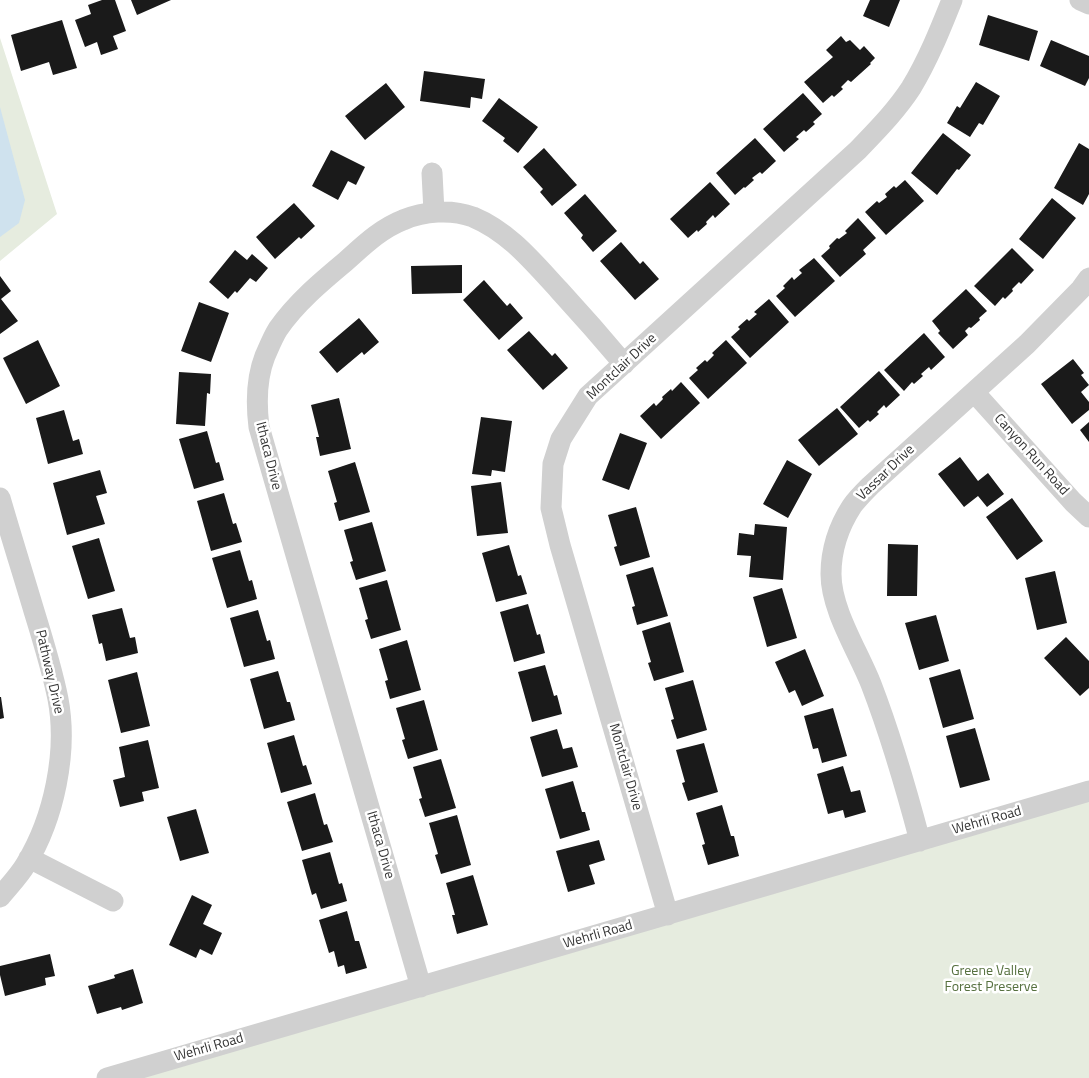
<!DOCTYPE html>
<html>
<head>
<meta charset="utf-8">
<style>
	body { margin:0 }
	canvas { display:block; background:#fff }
</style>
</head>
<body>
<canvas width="1089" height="1078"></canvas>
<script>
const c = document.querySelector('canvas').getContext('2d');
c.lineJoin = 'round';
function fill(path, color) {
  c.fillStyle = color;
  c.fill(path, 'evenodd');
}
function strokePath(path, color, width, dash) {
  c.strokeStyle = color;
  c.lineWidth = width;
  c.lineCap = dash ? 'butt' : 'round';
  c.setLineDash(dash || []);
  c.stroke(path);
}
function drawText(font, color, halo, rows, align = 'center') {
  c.font = font + ' "Titillium Web",sans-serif';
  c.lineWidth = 5;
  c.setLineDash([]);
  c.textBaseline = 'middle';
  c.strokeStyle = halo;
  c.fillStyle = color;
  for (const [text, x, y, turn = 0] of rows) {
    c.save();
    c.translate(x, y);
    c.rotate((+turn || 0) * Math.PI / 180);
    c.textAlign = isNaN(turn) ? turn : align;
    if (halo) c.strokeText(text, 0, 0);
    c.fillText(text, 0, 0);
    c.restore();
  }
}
fill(new Path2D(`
	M0 38 57 214 0 261Z
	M1089 791V1078H108Z`), '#e6ecdf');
fill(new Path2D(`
	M0 107 25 200 19 223 0 237Z`), '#cfe2ee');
fill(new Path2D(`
	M102 0H115L126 31 113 36 118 49 101 55 97 42 85 47 75 20 91 14 88 5Z
	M131 0H171L137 15Z
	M870 0H900L889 27 863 16Z
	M988 15 1038 31 1029 61 979 45Z
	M62 20 77 68 53 75 49 62 21 71 11 35Z
	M841 36 846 42 850 40 860 50 864 46 875 58 870 63 871 64 851 82 848 80 841 87 843 89 834 97 832 95 823 103 804 82 833 57 826 50Z
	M1051 40 1089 56V78L1085 86 1040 66Z
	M424 71 485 79 482 99 471 97 470 108 420 101Z
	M976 82 1000 96 983 125 979 123 970 137 947 123 957 106 960 108Z
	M386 83 405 107 365 140 345 116Z
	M803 93 822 114 813 122 815 124 806 132 804 130 796 137 799 139 784 152 763 129Z
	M499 98 538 127 518 153 503 141 505 138 482 121Z
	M943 133 971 155 959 170 957 169 937 195 911 173Z
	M755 138 776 161 762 174 760 172 752 178 754 180 745 188 744 187 735 195 716 173Z
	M1079 143 1089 149V194L1083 205 1054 188Z
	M544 148 577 185 552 206 540 192 543 189 523 167Z
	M331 150 365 167 356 185 348 181 338 200 312 186Z
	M905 180 924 201 886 235 865 212 877 201 879 203 887 197 885 194 894 186 896 188Z
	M710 182 730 204 715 218 713 215 706 222 707 224 698 232 697 230 688 238 670 219Z
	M585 194 617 231 593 252 581 238 583 235 564 213Z
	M1052 198 1076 218 1043 259 1019 239Z
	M294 203 315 226 301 239 299 237 275 259 256 237Z
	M858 218 876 238 863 250 866 254 840 277 821 256 830 248 829 246 837 238 839 239 847 233 845 231Z
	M621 242 640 264 643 261 659 279 635 300 600 261Z
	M1012 248 1034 270 1021 284 1019 282 1012 289 1013 291 1005 299 1003 297 995 306 974 286Z
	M235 250 247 260 252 254 268 268 256 282 250 278 237 293 235 291 228 299 209 282Z
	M814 258 835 281 795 317 776 296 785 288 783 286 792 277 794 280 802 273 799 270Z
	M462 265V293L412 294 411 266Z
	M0 276 11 291 1 299 18 321 0 334Z
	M484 280 507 306 510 303 523 318 499 340 463 300Z
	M966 289 987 311 979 318 980 320 971 328 969 327 965 331 968 335 953 349 938 333 940 331 932 321Z
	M769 299 789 322 750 358 731 337 740 329 738 327 747 319 749 321 757 314 754 312Z
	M199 302 229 313 211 362 181 351Z
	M359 318 379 342 364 355 362 352 337 373 319 352Z
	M529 331 552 356 555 353 568 368 543 390 507 350Z
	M924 333 945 357 931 370 929 367 921 374 923 376 914 384 912 382 904 391 884 370Z
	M38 340 60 386 26 404 3 358Z
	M726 340 747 363 708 399 689 378 698 370 696 368 705 360 707 362 714 355 712 353Z
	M1073 359 1084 373 1081 375 1089 385 1081 392 1089 402V410L1072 424 1041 384Z
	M879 371 900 395 886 408 884 405 877 412 879 414 870 422 868 420 859 428 840 407Z
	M179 372 211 374 210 394 207 393 205 426 176 424Z
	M681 382 700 403 661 439 640 416 654 403 656 406 663 399 662 397 671 389 672 391Z
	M339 398 351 449 320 456 316 437H319L311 405Z
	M837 408 858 434 819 466 798 440Z
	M64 410 73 441 79 439 83 454 48 464 36 418Z
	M481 417 512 421 505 472 492 470 491 476 472 474Z
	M1089 422V442L1080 430Z
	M207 431 216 463 219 462 224 480 194 489 179 439Z
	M620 433 647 443 629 490 602 480Z
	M960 457 978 481 988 473 1004 494 987 507 978 496 964 507 938 474Z
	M787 460 812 474 788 518 763 504Z
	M355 462 370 512 339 521 334 503 337 502 328 471Z
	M100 470 107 493 96 496 105 524 67 535 53 483Z
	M501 482 508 533 477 536 471 486Z
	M224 493 233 524 236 523 242 542 211 551 197 501Z
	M1012 498 1043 541 1017 560 986 517Z
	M636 507 650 557 620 566 614 547 617 546 608 515Z
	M372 522 386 571 356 580 350 562 353 561 344 530Z
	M755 524 787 527 783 580 749 577 751 556 737 555 739 533 754 535Z
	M99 538 115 591 88 599 72 546Z
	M888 544 918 545 917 596H887Z
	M509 545 518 576 521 575 527 594 496 602 482 553Z
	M240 550 249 581 252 580 257 599 227 608 212 558Z
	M653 567 668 616 637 625 632 607 635 606 626 575Z
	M1055 571 1067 623 1037 630 1025 578Z
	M387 580 401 630 371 639 365 620 368 619 359 588Z
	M782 588 797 638 767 647 753 597Z
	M528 604 537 635 540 634 545 653 514 662 500 612Z
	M122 608 130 638 135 637 138 653 106 661 102 643 99 644 92 615Z
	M258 610 267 641 270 640 275 659 244 667 230 618Z
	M936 615 949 661 919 670 905 623Z
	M670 622 684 672 654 681 648 663 651 662 642 631Z
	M1066 637 1089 661V688L1080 696 1044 658Z
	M407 640 421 690 390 699 385 681 388 680 379 649Z
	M805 649 824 696 802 706 795 690 789 693 775 662Z
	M545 665 554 696 557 695 562 714 532 722 518 672Z
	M960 669 974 719 943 728 929 678Z
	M278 671 287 702H290L295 720 264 729 250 679Z
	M137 672 150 726 121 733 108 680Z
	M693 680 707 730 677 739 671 720 674 719 665 688Z
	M0 697H1L4 718 0 719Z
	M424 700 438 750 408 759 402 740 405 739 396 708Z
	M833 708 847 756 822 763 818 748 813 749 804 716Z
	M975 728 990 780 960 788 946 736Z
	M557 729 563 749 572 747 578 767 542 777 530 737Z
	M294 735 303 766 306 765 312 784 281 793 267 743Z
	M148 740 159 788 142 792 144 801 120 807 113 780 125 777 119 747Z
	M704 743 718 792 688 801 682 783 685 782 676 750Z
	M441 759 456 808 425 817 419 799 422 798 413 767Z
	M843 766 851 792 860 790 866 812 845 818 843 810 828 814 817 774Z
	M573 781 582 812H585L590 830 560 839 545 789Z
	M315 793 324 825 327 824 333 842 302 851 287 802Z
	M722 805 731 836H734L739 856 708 865 702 845 705 844 696 813Z
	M196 809 209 853 180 861 167 817Z
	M457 815 471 865 441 874 435 855 438 854 429 823Z
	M599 840 605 860 589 865 595 884 568 892 556 851Z
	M330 852 339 884 342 883 347 901 321 909 316 893 312 895 302 860Z
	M473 875 488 925 457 934 452 915H455L446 883Z
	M192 895 212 905 203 924 222 933 212 955 200 949 196 958 169 945Z
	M347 911 355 941H359L367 968 346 974 344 965 338 967 334 951 329 953 319 920Z
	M50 954 55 976 45 978 46 985 5 996 0 975V966Z
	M133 969 143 1003 122 1010 121 1007 97 1014 88 986 115 978 114 975Z`), '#1a1a1a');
strokePath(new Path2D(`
	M1080 0 1089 4
	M432 173 434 212
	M974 392 1073 502 1089 517
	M0 498C11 536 23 574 34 611 43 640 52 669 58 699 68 752 54 818 26 864 19 876 9 886 0 897
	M920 841C906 788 891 736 871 684 858 651 831 610 831 574 831 550 839 526 852 506 857 499 864 492 870 486L1027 344 1081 289 1089 278
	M29 858 113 901
	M668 915 560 545 551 508 553 464 561 439 588 396 858 150C877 130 896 111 911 88 928 60 940 30 952 0
	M421 987 259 427C256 403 256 379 265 356 269 347 273 337 278 329 296 303 321 282 345 262 363 246 380 229 403 220 424 211 451 209 473 217 509 232 533 262 559 290 581 314 603 339 624 364
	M107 1078 1089 791`), '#d0d0d0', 21);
drawText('14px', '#333', '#fff', [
	["Montclair Drive",622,367,-43],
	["Canyon Run Road",1031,455,48],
	["Ithaca Drive",268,456,76],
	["Vassar Drive",886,473,-44],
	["Pathway Drive",49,672,77],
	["Montclair Drive",625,767,74],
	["Wehrli Road",987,821,-16],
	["Ithaca Drive",380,845,74],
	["Wehrli Road",598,935,-16],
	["Wehrli Road",209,1048,-16]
]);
drawText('14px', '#56703f', '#fff', [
	["Greene Valley",991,972],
	["Forest Preserve",991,988]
]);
</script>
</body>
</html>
